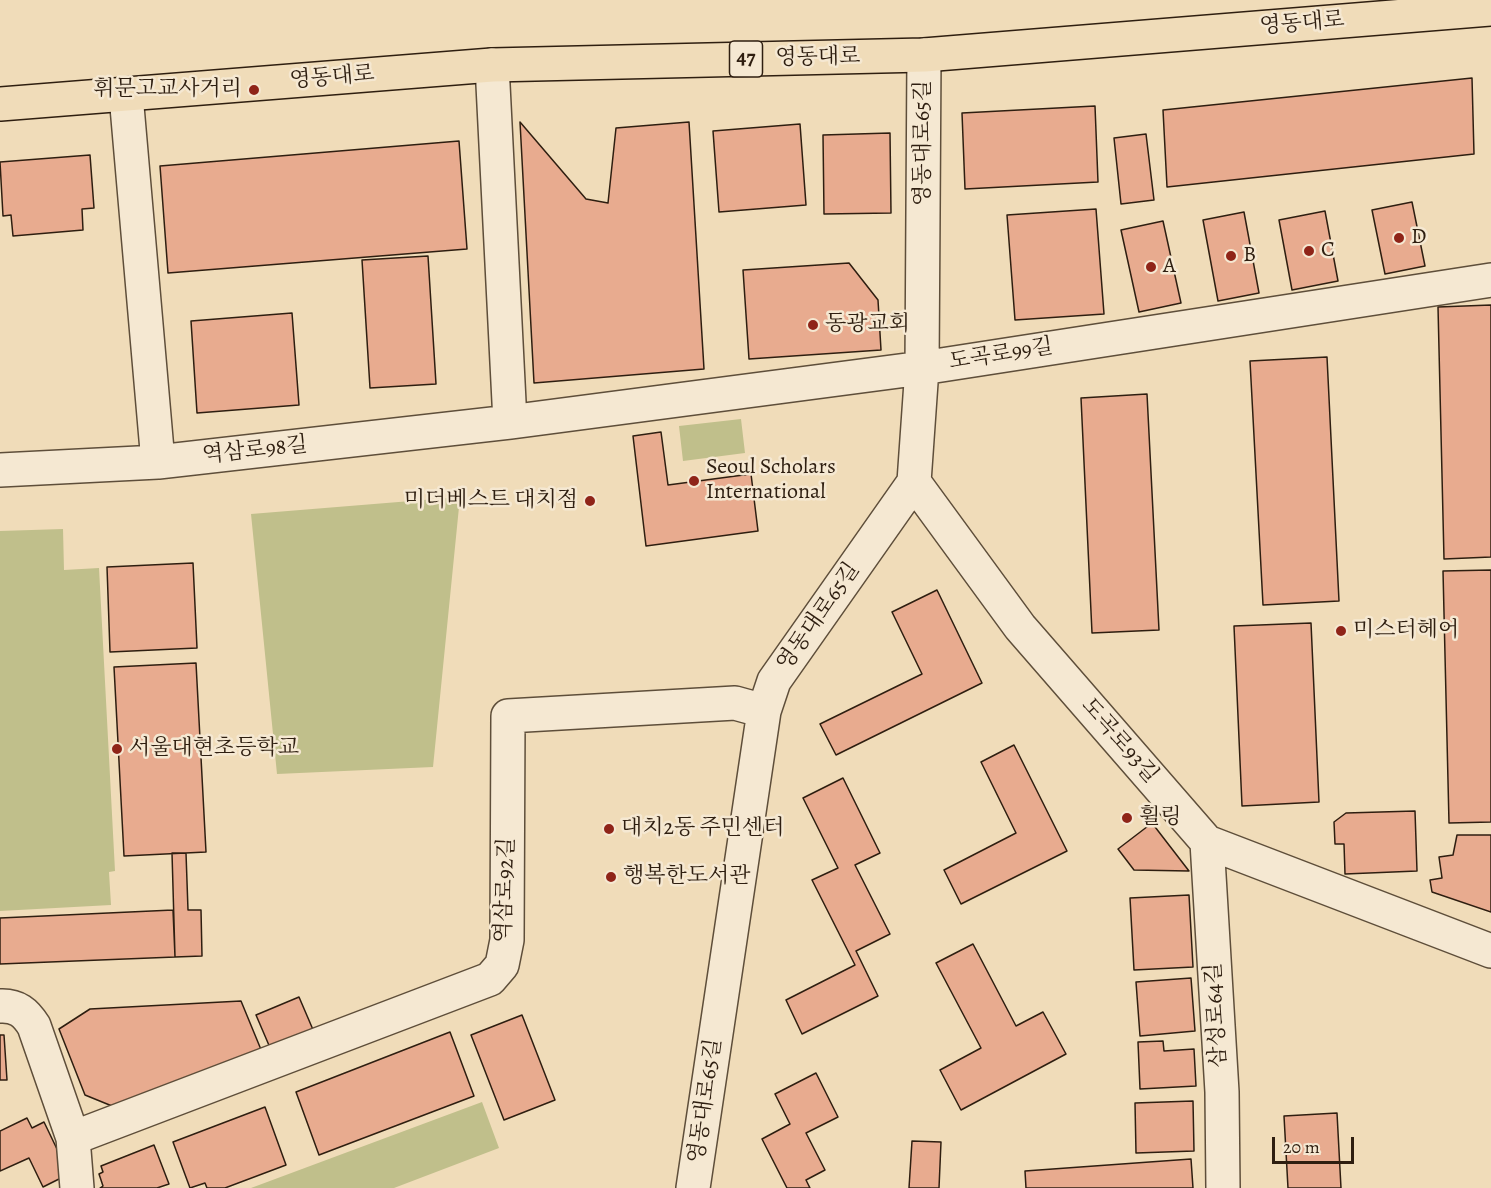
<!DOCTYPE html>
<html>
<head>
<meta charset="utf-8">
<style>
	body { margin:0 }
	#map { position:relative; width:1491px; height:1188px; overflow:hidden; background:#f0dcb9; font-family:Alegreya,serif }
	canvas { display:block }
	.scale { position:absolute; left:1272px; top:1137px; width:82px; height:27px; box-sizing:border-box; border:3px solid #2e1e10; border-top:0; padding-left:8px; font-size:18px; line-height:21px; white-space:nowrap; color:#2e1e10; -webkit-text-stroke:4px #f5e8d2; paint-order:stroke }
</style>
</head>
<body>
<div id="map">
<canvas width="1491" height="1188"></canvas>
<div class="scale">20 m</div>
</div>
<script>
const c = document.querySelector('canvas').getContext('2d');
c.lineJoin = 'round';
function fill(path, color) {
  c.fillStyle = color;
  c.fill(path, 'evenodd');
}
function strokePath(path, color, width, dash) {
  c.strokeStyle = color;
  c.lineWidth = width;
  c.lineCap = dash ? 'butt' : 'round';
  c.setLineDash(dash || []);
  c.stroke(path);
}
function drawText(font, color, halo, rows, align = 'center') {
  c.font = font + ' Alegreya,"Noto Serif KR",serif';
  c.lineWidth = 5;
  c.setLineDash([]);
  c.textBaseline = 'middle';
  c.strokeStyle = halo;
  c.fillStyle = color;
  for (const [text, x, y, turn = 0] of rows) {
    c.save();
    c.translate(x, y);
    c.rotate((+turn || 0) * Math.PI / 180);
    c.textAlign = isNaN(turn) ? turn : align;
    if (halo) c.strokeText(text, 0, 0);
    c.fillText(text, 0, 0);
    c.restore();
  }
}
fill(new Path2D(`
	M741 419 745 453 683 461 679 426Z
	M460 497 433 767 277 774 251 514Z
	M63 529 64 570 99 568 115 871 109 872 111 905 0 911V531Z
	M482 1102 499 1148 394 1188H251Z`), '#c0bf8b');
const building = new Path2D(`
	M1472 78 1474 154 1167 187 1163 110Z
	M1095 106 1098 182 965 189 962 113Z
	M520 122 586 199 608 203 616 128 689 122 704 369 534 383Z
	M800 124 806 205 719 212 713 131Z
	M890 133 891 213 824 214 823 135Z
	M1146 134 1154 200 1121 204 1114 138Z
	M459 141 467 249 168 273 160 166Z
	M90 155 94 208 82 209 83 230 13 236 11 215 3 216 0 162Z
	M1412 202 1425 266 1385 274 1372 210Z
	M1096 209 1104 314 1015 320 1007 215Z
	M1325 211 1338 281 1292 290 1279 220Z
	M1244 212 1259 293 1218 301 1203 220Z
	M1163 221 1181 303 1139 312 1121 230Z
	M428 256 436 384 370 388 362 260Z
	M849 263 878 300 881 350 749 359 743 270Z
	M1491 305V557L1444 559 1438 307Z
	M292 313 299 405 197 413 191 321Z
	M1327 357 1339 601 1263 605 1250 361Z
	M1147 394 1159 630 1092 633 1081 398Z
	M661 432 668 485 751 474 758 531 646 546 633 436Z
	M193 563 197 648 110 652 107 567Z
	M1491 570V822L1449 823 1443 571Z
	M937 590 982 683 836 755 820 724 922 674 892 612Z
	M1311 623 1319 802 1242 806 1234 626Z
	M196 663 206 852 124 856 114 667Z
	M1014 745 1067 851 961 904 944 870 1016 833 981 762Z
	M843 778 880 853 855 865 890 934 856 951 878 996 802 1034 786 1000 855 965 812 880 838 868 803 798Z
	M1415 811 1417 871 1345 874 1344 844H1335L1334 822 1346 813Z
	M1152 823 1189 871 1134 870 1118 849Z
	M1457 835H1491V912L1432 892 1430 880 1442 878 1439 857 1453 855Z
	M172 853H186L188 910H201L202 956 175 957Z
	M1189 895 1193 967 1134 970 1130 898Z
	M173 910 175 957 0 964V918Z
	M973 944 1016 1026 1043 1012 1066 1054 961 1110 940 1070 981 1048 936 963Z
	M1191 978 1195 1031 1140 1036 1136 982Z
	M299 997 314 1032 271 1050 256 1015Z
	M241 1001 262 1052 112 1106 85 1095 59 1029 90 1009Z
	M522 1015 555 1100 504 1120 471 1035Z
	M450 1032 474 1096 319 1155 296 1092Z
	M0 1035H4L7 1080H0Z
	M1163 1041 1164 1051 1194 1049 1196 1086 1140 1089 1138 1042Z
	M816 1073 838 1117 806 1133 825 1170 806 1180 810 1188H787L762 1139 790 1124 775 1094Z
	M1193 1101 1194 1151 1136 1153 1135 1103Z
	M265 1107 286 1165 225 1188H207L205 1183 190 1188 173 1142Z
	M1337 1113 1341 1188H1288L1284 1116Z
	M27 1118 32 1128 44 1122 69 1174 43 1187 29 1158 0 1171V1131Z
	M912 1141 941 1142 939 1188H909Z
	M154 1145 169 1184 157 1188H100L103 1186 99 1174 103 1172 101 1166Z
	M1191 1159 1193 1188H1026L1025 1171Z`);
fill(building, '#e8ab8f');
strokePath(building, '#2e1e10', 1.5);
const minor = new Path2D(`
	M492 65 510 422
	M126 95 158 462
	M0 470 158 462 510 422 922 368 1491 280
	M914 482 1020 627 1207 842 1491 951
	M1207 842 1222 1092 1223 1188
	M0 1006C17 1005 26 1013 34 1026L73 1138 77 1188
	M73 1138 490 979 502 965 507 940 508 716 735 703 764 711
	M693 1188 764 711 774 681 914 482 922 368 924 55`);
const major = new Path2D(`
	M0 104 492 65 924 55 1491 9`);
strokePath(minor, '#5e4e3a', 36);
strokePath(major, '#2e1e10', 36);
strokePath(minor, '#f5e8d2', 33);
strokePath(major, '#f0dcb9', 33);
for (const [x, y, r, color] of [
	[254,90,6,"#8f2418"],
	[1399,238,6,"#8f2418"],
	[1309,251,6,"#8f2418"],
	[1231,256,6,"#8f2418"],
	[1151,267,6,"#8f2418"],
	[813,325,6,"#8f2418"],
	[694,481,6,"#8f2418"],
	[590,501,6,"#8f2418"],
	[1341,631,6,"#8f2418"],
	[117,749,6,"#8f2418"],
	[1127,818,6,"#8f2418"],
	[609,829,6,"#8f2418"],
	[611,877,6,"#8f2418"]
]) {
  const dot = new Path2D();
  dot.arc(x, y, r, 0, 2 * Math.PI);
  c.fillStyle = color;
  c.fill(dot);
  strokePath(dot, '#f5e8d2', 2);
}
for (const [x, y, w] of [
	[746,59,33]
]) {
  const box = new Path2D();
  box.roundRect(x - w / 2, y - 18, w, 36, 4.5);
  c.fillStyle = '#f5e8d2';
  c.fill(box);
  strokePath(box, '#2e1e10', 1.5);
}
drawText('bold 21px', '#2e1e10', null, [
	["47",746,59]
]);
drawText('22px', '#2e1e10', '#f5e8d2', [
	["영동대로",1302,24,-5],
	["영동대로",818,58,-1],
	["영동대로",332,78,-5],
	["영동대로65길",924,143,-90],
	["도곡로99길",1001,355,-9],
	["역삼로98길",255,451,-6],
	["영동대로65길",819,617,-55],
	["도곡로93길",1119,741,49],
	["역삼로92길",506,890,-88],
	["삼성로64길",1217,1015,-93],
	["영동대로65길",706,1101,-82]
]);
drawText('22px', '#2e1e10', '#f5e8d2', [
	["휘문고교사거리",242,90,"right"],
	["D",1411,238],
	["C",1321,251],
	["B",1243,256],
	["A",1163,267],
	["동광교회",825,325],
	["Seoul Scholars",706,468],
	["International",706,493],
	["미더베스트 대치점",578,501,"right"],
	["미스터헤어",1353,631],
	["서울대현초등학교",129,749],
	["휠링",1139,818],
	["대치2동 주민센터",621,829],
	["행복한도서관",623,877]
], 'left');
</script>
</body>
</html>
